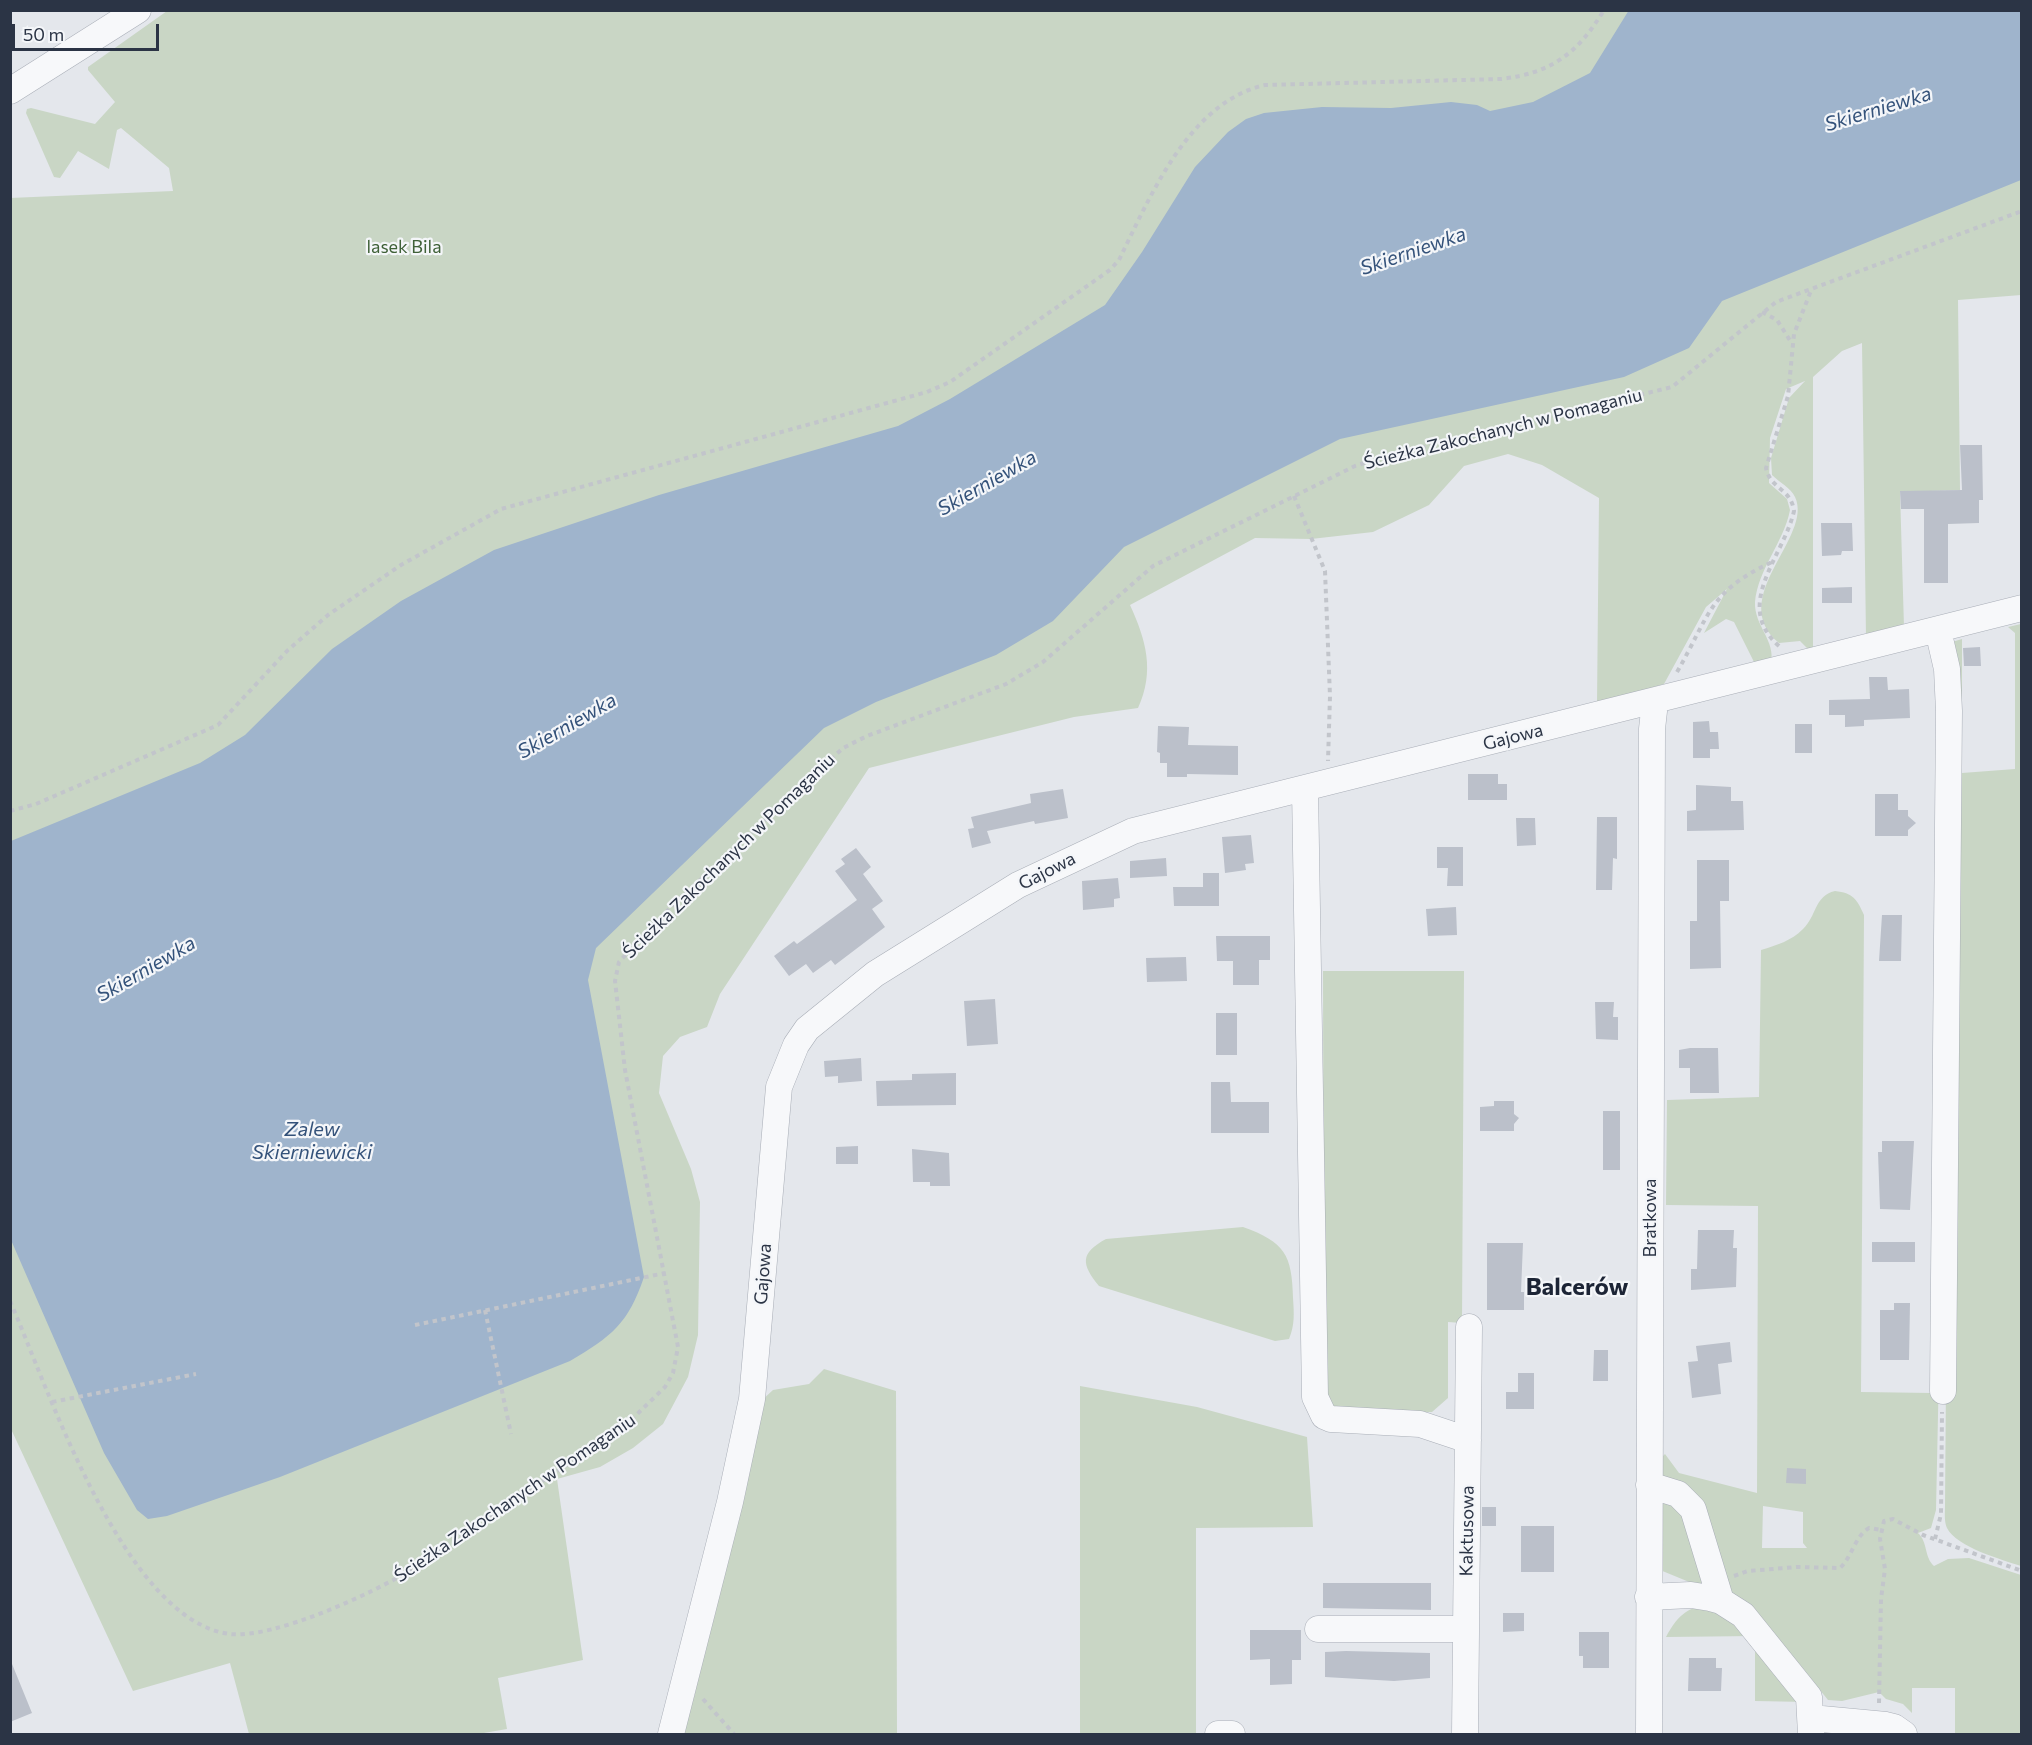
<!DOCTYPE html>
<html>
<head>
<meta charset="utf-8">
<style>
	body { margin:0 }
	#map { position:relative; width:2032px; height:1745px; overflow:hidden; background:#e4e7ec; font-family:Commissioner,sans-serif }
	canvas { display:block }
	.frame { position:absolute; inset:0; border:12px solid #2b3445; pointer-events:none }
	.scale { position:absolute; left:12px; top:24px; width:147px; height:27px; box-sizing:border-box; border:3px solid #2b3445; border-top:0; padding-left:8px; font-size:18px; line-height:21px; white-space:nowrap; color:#2b3445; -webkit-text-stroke:4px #f4f6f9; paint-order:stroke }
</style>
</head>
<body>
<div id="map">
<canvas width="2032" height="1745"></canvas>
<div class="frame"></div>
<div class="scale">50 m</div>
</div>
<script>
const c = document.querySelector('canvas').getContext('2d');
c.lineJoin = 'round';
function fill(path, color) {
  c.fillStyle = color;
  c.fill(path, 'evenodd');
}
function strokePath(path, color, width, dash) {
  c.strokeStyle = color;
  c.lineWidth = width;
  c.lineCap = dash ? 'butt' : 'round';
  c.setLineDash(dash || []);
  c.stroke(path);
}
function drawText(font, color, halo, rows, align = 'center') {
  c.font = font + ' Commissioner,sans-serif';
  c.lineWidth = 4.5;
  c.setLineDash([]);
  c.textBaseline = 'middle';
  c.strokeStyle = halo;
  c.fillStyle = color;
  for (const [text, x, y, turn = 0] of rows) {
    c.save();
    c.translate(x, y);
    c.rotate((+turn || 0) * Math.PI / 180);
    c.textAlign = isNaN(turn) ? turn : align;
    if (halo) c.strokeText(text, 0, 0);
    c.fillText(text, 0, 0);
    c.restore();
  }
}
fill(new Path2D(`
	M167 11H2021V295L1958 300 1960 490 1900 492 1904 627 1866 637 1862 343 1842 351 1813 377V650H1809L1800 641 1779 643C1725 598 1814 537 1795 497 1791 488 1779 482 1772 475L1771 458 1789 398 1805 381 1786 389 1770 438 1769 483 1787 499 1790 510C1784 542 1758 569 1755 602 1754 626 1776 640 1771 664L1757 668 1734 622 1726 619 1704 633 1727 589 1706 607 1664 684 1597 704 1599 498 1542 465 1508 454 1464 466 1429 505 1373 532 1311 539 1255 538 1130 605C1146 640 1155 671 1138 708L1074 717 869 768 720 994 707 1027 680 1037 663 1056 659 1093 691 1169 700 1202 698 1335 688 1377 663 1424 633 1448 600 1467 557 1479 583 1660 498 1678 507 1729 478 1734H249L230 1663 133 1691 11 1429 10 198 173 191 169 168 121 128 117 130 109 169 78 151 60 178 54 177 26 113 27 109 31 108 95 124 115 102 88 70V67Z
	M2021 624V1566C2003 1560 1956 1547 1947 1528 1944 1522 1945 1512 1945 1505L1952 642 1962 639V773L2015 769V633L2008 627Z
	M1835 891C1853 893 1857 899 1864 915L1861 1392 1932 1393 1939 1368 1936 1510 1931 1528 1918 1533C1928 1542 1924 1557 1934 1566L1948 1559 1969 1558 2021 1575V1734H1955V1688H1912V1713L1903 1704 1886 1699 1879 1692 1842 1701 1828 1700 1800 1665 1727 1594 1663 1480 1658 1461 1665 1454 1679 1473 1757 1493 1758 1206 1666 1205 1667 1100 1759 1097 1761 950C1777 945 1791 941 1803 929 1817 916 1814 896 1835 891ZM1763 1506 1803 1512V1543L1807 1548H1762Z
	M1323 971H1464L1462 1323 1448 1322V1398L1432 1412 1339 1413 1324 1397Z
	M1243 1227C1285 1242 1292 1255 1293 1298 1294 1313 1295 1325 1289 1339L1275 1341 1099 1286C1081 1264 1080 1253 1106 1239Z
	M824 1369 896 1391 897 1734H680L690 1700 694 1697 760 1402 773 1390 809 1384Z
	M1080 1386 1197 1407 1307 1437 1313 1527 1196 1528V1734H1080Z
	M1656 1500 1686 1506 1716 1593 1660 1570Z
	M1710 1604C1754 1617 1779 1668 1807 1702L1755 1701V1636L1666 1637C1677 1617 1686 1607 1710 1604Z`), '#c9d6c5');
fill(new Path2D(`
	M1629 10 2021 11V180L1722 301 1689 348 1624 377 1340 439 1124 547 1053 621 996 655 876 702 824 728 596 948 588 980 644 1277C628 1324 612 1336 570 1361L280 1477 167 1516 148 1519 137 1510 104 1453 11 1240V841L200 763 245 735 332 649 401 601 494 550 659 495 898 426 950 399 1105 305 1142 252 1195 167 1228 132 1246 119 1264 113 1322 107 1391 108 1451 102 1477 105 1490 111 1533 102 1590 73Z`), '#9fb4cc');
fill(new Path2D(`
	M1960 445H1982L1983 500H1979V523L1948 524V583H1924V509H1901L1900 491 1962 490Z
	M1821 523H1852L1853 551H1842L1841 555 1822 556Z
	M1852 587V603H1822V588Z
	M1980 647 1981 666H1964L1963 648Z
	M1869 677H1887L1888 690 1909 689 1910 718 1864 720V726L1845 727V715H1829V700L1870 699Z
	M1709 721 1710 732H1718L1719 749H1710V758H1693V722Z
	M1795 724H1812V753H1795Z
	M1158 726 1189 727 1188 745 1238 746V775L1187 774V777H1167V763H1160V753L1157 752Z
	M1468 774H1498V784H1507V800H1468Z
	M1696 785 1731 787V801H1743L1744 830 1687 831V811L1696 810Z
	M1063 789 1068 818 1035 824 1034 821 987 831 991 843 972 848 968 829 974 828 971 817 1031 803 1030 794Z
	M1875 794H1898V810H1908V816L1916 823 1908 830V836H1875Z
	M1597 817H1617V859L1613 858 1612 890H1596Z
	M1516 818H1535L1536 845 1517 846Z
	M1251 835 1254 863 1245 864 1246 870 1225 873 1222 837Z
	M1437 847H1463V886H1447L1448 868H1437Z
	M856 848 871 867 863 874 883 901 872 909 885 927 835 965 831 960 813 973 806 964 789 976 774 956 794 941 797 944 857 900 835 871 845 864 841 859Z
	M1166 858 1167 876 1130 878V861Z
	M1697 860H1729V901H1720L1721 968 1690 969V921H1697Z
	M1203 873H1219V906H1174L1173 887H1203Z
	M1118 878 1120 898 1114 899V907L1083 910 1082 881Z
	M1456 907 1457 935 1428 936 1426 909Z
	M1882 915H1902L1901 961H1879Z
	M1216 936H1270V960H1259V985H1233V961H1217Z
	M1186 957 1187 981 1147 982 1146 958Z
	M995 999 998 1044 967 1046 964 1001Z
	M1595 1002H1614L1613 1017H1618V1040L1596 1039Z
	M1216 1013H1237V1055H1216Z
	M1690 1048H1718L1719 1093H1690V1068H1679V1050Z
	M861 1058 862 1081 838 1083V1076L825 1077 824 1061Z
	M956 1073V1105L877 1106 876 1081 912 1080V1074Z
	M1211 1082H1230L1231 1102H1269V1133H1211Z
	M1494 1101H1514V1114L1519 1118 1514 1124V1131H1480V1107L1494 1106Z
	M1603 1111H1620V1170H1603Z
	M1882 1141H1914L1910 1210 1880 1209 1878 1152H1882Z
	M858 1146V1164H836V1147Z
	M912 1149 949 1153 950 1186H930V1182H913Z
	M1698 1230H1734L1733 1248H1737L1736 1287 1691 1290V1269H1697Z
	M1872 1242H1915V1262H1872Z
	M1487 1243H1523L1521 1292H1524V1310H1487Z
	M1894 1303H1910L1909 1360H1880V1310H1894Z
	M1730 1342 1732 1362 1718 1364 1721 1394 1692 1398 1688 1362 1698 1361 1696 1346Z
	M1594 1350H1608V1381H1593Z
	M1518 1373H1534V1409H1506V1392H1518Z
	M1787 1468 1806 1469V1484L1786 1483Z
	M1482 1507H1496V1526H1482Z
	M1521 1526H1554V1572H1521Z
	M1323 1583H1431V1610L1323 1608Z
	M1503 1613H1524V1631L1503 1632Z
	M1250 1630H1301V1660H1292V1684L1270 1685V1659L1250 1660Z
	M1579 1632H1609V1668H1583V1656H1579Z
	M1346 1651 1430 1653V1678L1394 1681 1325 1677V1652Z
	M1689 1658H1716V1668H1722L1721 1691H1688Z
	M10 1659 32 1713 10 1722Z`), '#bbc0ca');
const minor = new Path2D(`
	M10 91 138 10
	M1938 630 1947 669 1949 711 1943 1391
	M1305 788 1315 1397 1324 1416 1331 1419 1420 1424 1468 1440
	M1649 1485 1678 1494 1693 1509 1721 1601
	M1648 1597 1691 1595 1710 1598 1721 1601 1743 1615 1809 1697 1811 1734
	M1318 1629H1466
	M1811 1718 1886 1725 1894 1727 1904 1734
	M671 1734 730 1502 752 1399 779 1087 796 1045 807 1029 875 974 1018 885 1133 831 2022 608
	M1218 1734H1232
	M1465 1734 1469 1327
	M1649 1734 1652 729 1655 702`);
strokePath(minor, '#a9aeb7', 27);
strokePath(new Path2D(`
	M1762 312 1777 320 1791 342
	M1294 496 1325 571 1330 696 1328 761
	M1779 646C1732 605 1784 556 1794 511 1791 488 1770 489 1766 468L1788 396 1794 334 1812 288
	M1677 672C1710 615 1708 592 1772 562
	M10 811 36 804 218 725 288 650 328 615 401 565 501 509 927 392 950 382 1110 270 1119 260C1150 197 1189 102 1265 85L1501 79C1552 73 1578 53 1604 10
	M10 1301C48 1387 124 1621 230 1634 274 1639 374 1593 412 1569L627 1424 665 1387 673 1373 678 1347 625 1070 615 981 619 962 672 906 843 748 867 736 1006 684 1043 662 1153 566 1355 466 1379 458 1672 387 1776 302 2022 211
	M485 1310 511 1434
	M415 1325 665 1273
	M52 1402 196 1374
	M1935 1539 1941 1514 1942 1412
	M1734 1576 1748 1571 1797 1567 1840 1568C1852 1557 1855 1536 1869 1528L1881 1530
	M703 1699 734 1734
	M1879 1703 1881 1599 1885 1569 1880 1539 1884 1521 1893 1519 1923 1535 2022 1571`), '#c2c5cb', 4, [4.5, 4.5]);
strokePath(minor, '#f7f8fa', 26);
drawText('18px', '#3f6138', '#f4f6f9', [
	["lasek Bila",404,247]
]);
drawText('18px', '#2b3445', '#f4f6f9', [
	["Ścieżka Zakochanych w Pomaganiu",1503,429,-14],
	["Gajowa",1513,737,-14],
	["Ścieżka Zakochanych w Pomaganiu",729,856,-44],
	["Gajowa",1047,871,-27],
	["Bratkowa",1650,1218,-90],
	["Gajowa",763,1274,-86],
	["Ścieżka Zakochanych w Pomaganiu",515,1498,-34],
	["Kaktusowa",1467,1531,-89]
]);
drawText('italic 20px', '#34527a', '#f4f6f9', [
	["Skierniewka",1878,109,-17],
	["Skierniewka",1413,251,-19],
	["Skierniewka",987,483,-30],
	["Skierniewka",567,726,-30],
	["Skierniewka",146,969,-30],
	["Zalew",312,1129],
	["Skierniewicki",312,1152]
]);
drawText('bold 24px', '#1d2536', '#f4f6f9', [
	["Balcerów",1577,1287]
]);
</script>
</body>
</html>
